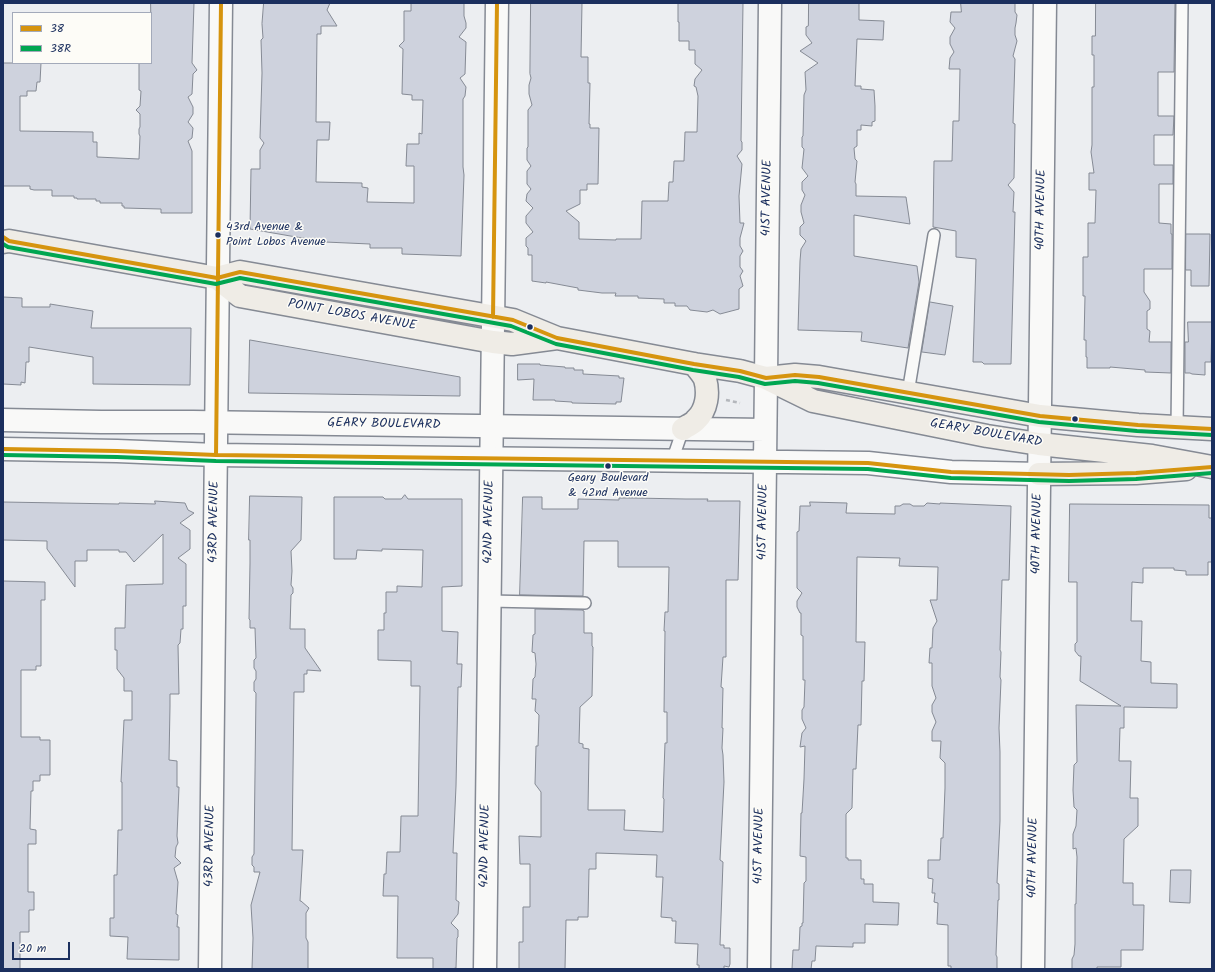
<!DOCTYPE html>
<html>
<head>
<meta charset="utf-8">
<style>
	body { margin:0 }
	#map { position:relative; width:1215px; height:972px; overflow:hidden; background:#eceef1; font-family:Kalam,sans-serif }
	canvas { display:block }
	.frame { position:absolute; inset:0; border:4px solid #1b2f5e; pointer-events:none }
	.legend { position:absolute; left:12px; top:12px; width:140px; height:52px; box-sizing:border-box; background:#fdfcf7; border:1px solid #a3aaba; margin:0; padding:5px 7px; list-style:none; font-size:12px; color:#1b2f5e }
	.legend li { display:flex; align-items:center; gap:8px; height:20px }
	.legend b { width:20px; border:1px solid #a3aaba }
	.scale { position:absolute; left:12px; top:942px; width:58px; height:18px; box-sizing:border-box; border:2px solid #1b2f5e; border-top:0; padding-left:5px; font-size:12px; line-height:14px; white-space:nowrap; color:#1b2f5e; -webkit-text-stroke:3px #fdfcf7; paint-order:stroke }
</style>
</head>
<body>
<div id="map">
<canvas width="1215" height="972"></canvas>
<div class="frame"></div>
<ul class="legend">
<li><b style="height:5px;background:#d6940e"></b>38</li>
<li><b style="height:5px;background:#00a651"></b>38R</li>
</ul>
<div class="scale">20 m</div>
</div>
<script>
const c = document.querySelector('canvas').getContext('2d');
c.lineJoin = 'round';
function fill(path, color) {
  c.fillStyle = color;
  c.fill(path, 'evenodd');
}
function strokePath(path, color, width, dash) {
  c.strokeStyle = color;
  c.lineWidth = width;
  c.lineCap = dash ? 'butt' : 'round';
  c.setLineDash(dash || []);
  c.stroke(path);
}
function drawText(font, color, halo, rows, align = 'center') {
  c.font = font + ' Kalam,sans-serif';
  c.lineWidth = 3;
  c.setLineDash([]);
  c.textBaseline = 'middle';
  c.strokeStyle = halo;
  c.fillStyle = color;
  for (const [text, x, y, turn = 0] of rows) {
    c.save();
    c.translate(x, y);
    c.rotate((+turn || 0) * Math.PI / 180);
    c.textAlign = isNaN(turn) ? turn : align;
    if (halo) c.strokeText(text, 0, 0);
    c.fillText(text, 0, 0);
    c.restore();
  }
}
const building = new Path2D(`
	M151 3H194L192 63 197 70 193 74 192 94 188 97 193 107V114L188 122 193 128 192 138 188 141 192 151V213H161V209L124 208V206H122V203H100V201H96V199H77V198H74V196H52V190H34L30 189V186H3V63H41L40 82H37L36 91H27V96H20V131L93 132V142H97V157L139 159 140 136 139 134V129L140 127V114L136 110 140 106 141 91 139 90V63H151Z
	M264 3H330L327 10 337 26H321V34H317L316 122H330L329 140H317L316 182 362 183V187L368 188 367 202 414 203V166H406L407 144H419V133L422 134 423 100H412V95L402 94 403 49 399 46 404 41V11H411V3H464V16L466 23V28L459 37 466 42 465 74 460 78 466 87 465 96 463 99V167L464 175 461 256 402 254V248H370V244L325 242 250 229 251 169H260V150L264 143 260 138 262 73 261 40 263 38 262 24Z
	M531 3H582L581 57H588V83H590L589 124H590V128H599L598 184H587V190H580V204L566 211 579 222V239L616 240V239H641L642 201H668L669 182H673L674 161H684L685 132H697L698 96 696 87 694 86 695 79 702 70 695 64V50H689V41H679V22H678V3H743L741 141 742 142V150L737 156 742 164 739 196 740 223H744L740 238V246L743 251 740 256V267L743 271 740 276 743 286 739 289V309L720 314 713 310 707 312 690 310 687 306H675V303H664V299L638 298V296H615L616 293H602L578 290V288L546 282V283L532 281V255H528V248L526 246V238L533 232 526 223V216L533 208 526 201 527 194 531 189 527 184V171L531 166 527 160V148L528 147V110L532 105 529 94V85L531 78 530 74Z
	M809 3H859V20L884 21 883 40 857 39 855 86H861V89L874 90 875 106V121L872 122V126L861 125V130H857V146L854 148 855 159 857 161 855 182 856 184V196L906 197 910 224 854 215V256L917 266 919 282 908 348 861 341 862 332 798 330 800 261 801 249 806 241 800 235V227L804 223 801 212V205L805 195 802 190V182L808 176 802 168 804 149 802 147V137L803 136 804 95 806 90 805 72 818 63 800 51 812 43 806 35V27L808 26Z
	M961 3H1015V12L1017 15 1016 23 1015 28V35L1017 41 1013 56 1015 59 1013 123 1015 124 1014 178 1008 185 1014 192 1013 212H1015L1011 364H984L982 362H973L976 259 956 257V231L933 227 934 161H952L953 121H959L960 69H949L950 58 954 52 950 44V37L955 28 950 22 951 12H961Z
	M1096 3H1175L1174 72H1158V116H1174L1173 135H1154V165H1173V184H1159V223L1171 224V234H1172V269H1144V292L1150 301V309L1147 311V329L1150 331 1149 342H1171V373L1145 372V370L1110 367V368H1087V357H1086V340H1084L1085 296H1083V257H1088V223H1095L1096 190H1089V173H1094L1091 152 1092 145V87H1094V55H1092V36H1095Z
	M1186 234H1210L1209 286H1191V270H1186Z
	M3 297 22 298V307H50V304L93 311 91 328H191L190 385 93 384V357L29 347V362H26L25 383 21 382V385L3 384Z
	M930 302 953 306 945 355 922 352Z
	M1188 322H1212L1211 362H1205V375L1192 374 1190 373H1185V342H1188Z
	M250 340 460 377V396L249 393Z
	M518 364H540V365L565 367V368H574V370H583V374L619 376V378H624L621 402H616V404L572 403V402L555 401V400H533L534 379 518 380Z
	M405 495 408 499H462V586L442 587V631L458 632 457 664H462L461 687H458L456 786 453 853H457L456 900 459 902 458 914 451 923 458 930V937L457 938 456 968 451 969H433V958H397L398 896H383L384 874H386L387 852H400L401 816H418L420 686H411V661L378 660V630H384V613H386V592H397V586L422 587 423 550 382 549V551L357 550 356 559H334V497H383L385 499H401Z
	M250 496 302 497 301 540 291 551 292 571 291 585 293 588V593L291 595 290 629H305V648L321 671 307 670V674H304V692H294L292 850H303L300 901H301L309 908 306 913V938L308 942V969H252L253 938 251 905 260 872H254V867L252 865V857L254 854 256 693 254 691V682L256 679V671L254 668V660L256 658 255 628H250V620L249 619 250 563V540H249Z
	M523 497H542V509H578V499L619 500V498H633L686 499H708L707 501H740L738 580H726V657H723L721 687 723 688 722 728H723L722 748 723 755 724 782 720 860 723 862 720 945H724V948H730V964L729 967 724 966V969H699V965H697L698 944 675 943 676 921H672V918L661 917 663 877H656L657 855 596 853V869H589L588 917H578V920H566L565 969H519V942H523V907H530V864H520L519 836 541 837V792L535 784 536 746H538L539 715 535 711 536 699H532L533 679 535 677 536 664 535 653 532 652 533 635 535 634V609L582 610 584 611V633H592V646L593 647 592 696 580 707 579 743 583 744V748L589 749 588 810H625L624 830 663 832 664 799 663 798 665 743H667V712H664L665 631H664L665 612H668L669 567H618V541H584L583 596 520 595Z
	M155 501 185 503 188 510 194 513 180 523 190 530V549L178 558 186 564V606H183V629H181L180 643 178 645 179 694H170V706L169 760 177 761V787H179L177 836 178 843 176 847 175 857 181 863 174 868 178 882 176 914 178 915 177 927H179V960L127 959 128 937 110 936V918H114V875H117L118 830H122V782H121L124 720H132V691H124V678L117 669V650H115V628H125L126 585 163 584V534L134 562 126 552H119V550H87V561H75V587L47 549V541L3 540V502L119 504V503L155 504Z
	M810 502 847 503 846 513 895 514V506H900L903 504H910L913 506H924L927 503 940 504V503L1011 506 1009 580H1002L1000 650 1001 652 1000 677 1001 680 999 728 1000 752V821L997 883 999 884V900H998L996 955 997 957V969H951V966H948V925L937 924 938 903 934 902 935 893H932L933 879 928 878V860H940L941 838H943L945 788V763L940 758 941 741H932V731L936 722 932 712V705L936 698 932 686V663H929L930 648H932L933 628 937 621 930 600H937L938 567 899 566 900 558 857 557 856 642H865L864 681H862L861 725H858L856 769H853L852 808 846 814V858H848V860H861V879H864V884H873V902L899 903 898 925 865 924V943H853V947L816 946 815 961H812L811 969H792L793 950H799L800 927 802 926V923H803L804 883 806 881V857L800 856 801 813H802L804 779 805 746 800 747 802 733 806 728 802 719V710L804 707 805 680H803V636L801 635V613H800L797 607V601L802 593 797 588V532L799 531 800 506H810Z
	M1070 504 1209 505V518H1212V562H1208V575H1186V571L1174 570V568H1143V583L1132 582 1131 621H1142L1141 661 1151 662V683L1177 684V708L1124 707V728H1120L1119 761H1131L1130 798H1138V826L1124 839 1123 883H1133V905H1144L1143 950H1121V967H1097V969H1072V959L1074 955 1075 944V904H1076L1077 857 1076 848 1073 849V834L1076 826 1077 810 1074 807 1073 790 1074 765 1077 762 1076 705 1121 706 1080 681 1081 656H1079L1075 651V644L1077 642V582H1069Z
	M3 581 45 582V600H41V666H36V670H21V737H40V740H50V775H40V781H33V791H31L30 829 36 830V844H28V892H34V910H29V932H20V969H3Z
	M1171 870H1191L1190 903 1170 902Z`);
fill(building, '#ced2dd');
strokePath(building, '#858a94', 1);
const service = new Path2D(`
	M908 393 934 235
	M1177 428 1182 3
	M672 461 683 429
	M489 601 585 603`);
const minor = new Path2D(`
	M766 378 770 3
	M210 969 221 3
	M485 969 497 3
	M759 969 765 462
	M1033 969 1045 3`);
const tertiary = new Path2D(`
	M3 420 101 422H193L765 430
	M3 449 117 451 216 455 868 463 951 472 1039 474
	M765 462 766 378`);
const primary = new Path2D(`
	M3 242 9 241 217 278 240 272 513 320 557 338 694 364 740 371 766 378 813 401 987 436 1039 444 1152 456 1212 467
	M217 278 240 296 493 342 512 344 557 338
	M766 378 795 375 819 377 1040 416 1138 425 1212 429
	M683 429C687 426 693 424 696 420 707 410 709 393 705 379 702 373 698 369 694 364
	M1039 474 1136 473 1186 469`);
strokePath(service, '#858a94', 14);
strokePath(minor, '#858a94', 25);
strokePath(tertiary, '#858a94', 25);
strokePath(primary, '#858a94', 25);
strokePath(new Path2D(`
	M726 400 740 403`), '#b4b7bc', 2.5, [4, 3]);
strokePath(service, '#f9f9f8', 11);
strokePath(minor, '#f9f9f8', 22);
strokePath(tertiary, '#f9f9f8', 22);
strokePath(primary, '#efece6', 22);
strokePath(new Path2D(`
	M3 237 9 241 217 278 240 272 513 320 557 338 694 364 740 371 766 378 795 375 819 377 1040 416 1138 425 1212 429
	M493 317 497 3
	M3 449 117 451 216 455 868 463 951 472 1069 475 1136 473 1212 467
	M216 455 221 3`), '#d6940e', 4);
strokePath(new Path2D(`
	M3 244 8 247 216 284 240 278 511 326 556 344 693 370 739 377 765 384 795 381 818 383 1039 422 1137 431 1212 435
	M3 455 117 457 216 461 868 469 951 478 1069 481 1136 479 1212 473`), '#00a651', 4);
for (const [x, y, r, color] of [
	[218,235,3.5,"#1b2f5e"],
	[530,327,3.5,"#1b2f5e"],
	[1075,419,3.5,"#1b2f5e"],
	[608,466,3.5,"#1b2f5e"]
]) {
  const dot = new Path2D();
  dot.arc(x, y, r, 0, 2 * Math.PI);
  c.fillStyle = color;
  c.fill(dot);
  strokePath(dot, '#fdfcf7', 1.5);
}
drawText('12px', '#1b2f5e', '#fdfcf7', [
	["43rd Avenue &",226,228],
	["Point Lobos Avenue",226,243],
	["Geary Boulevard",608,479,"center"],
	["& 42nd Avenue",608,494,"center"]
], 'left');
drawText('13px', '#1b2f5e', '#fdfcf7', [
	["41ST AVENUE",768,198,-89],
	["40TH AVENUE",1042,210,-89],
	["POINT LOBOS AVENUE",352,316,10],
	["GEARY BOULEVARD",384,425,1],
	["GEARY BOULEVARD",986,434,10],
	["43RD AVENUE",215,522,-89],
	["42ND AVENUE",490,522,-89],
	["41ST AVENUE",764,522,-89],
	["40TH AVENUE",1038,534,-89],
	["43RD AVENUE",211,846,-89],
	["42ND AVENUE",486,846,-89],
	["41ST AVENUE",760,846,-89],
	["40TH AVENUE",1034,858,-89]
]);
</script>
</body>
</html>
